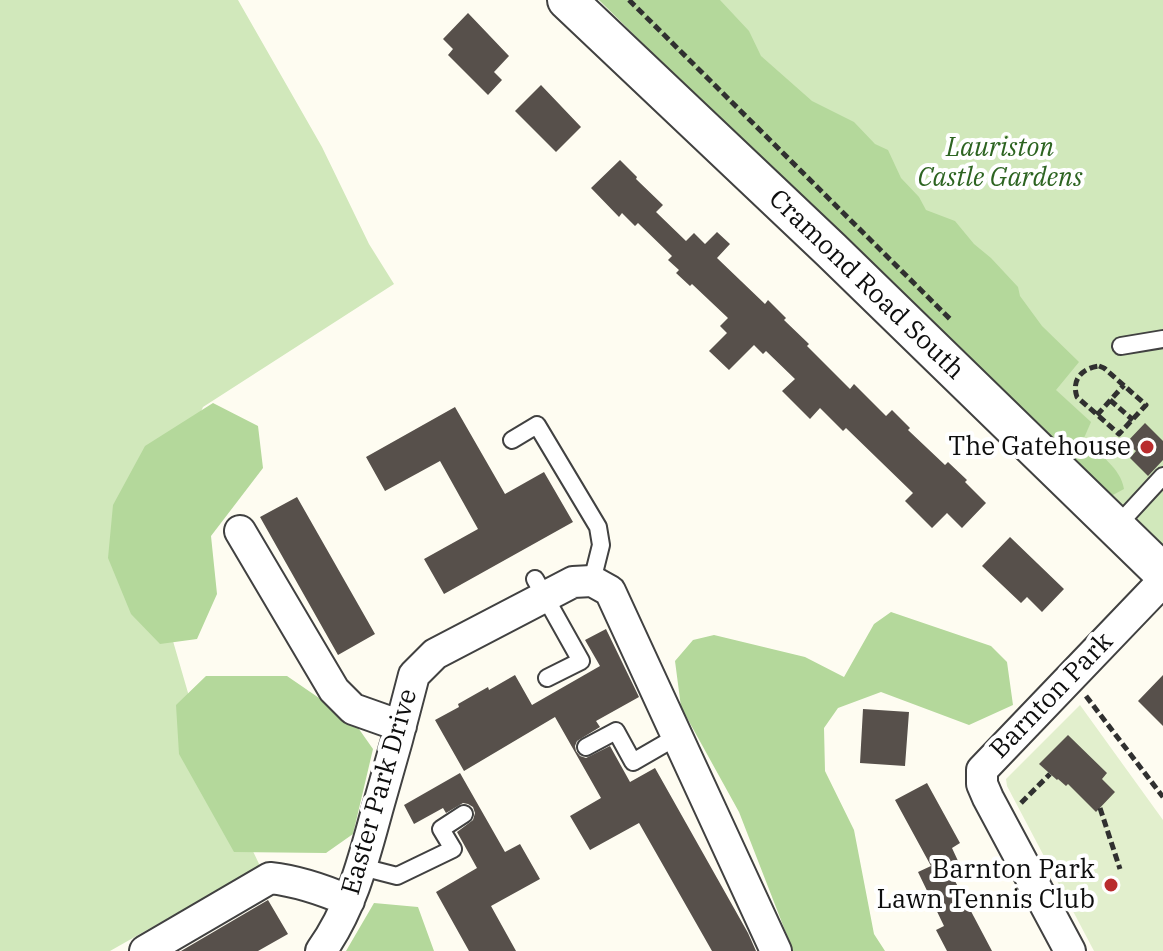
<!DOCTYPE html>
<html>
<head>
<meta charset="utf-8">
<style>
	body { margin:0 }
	canvas { display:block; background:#fefcf1 }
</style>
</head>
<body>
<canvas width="1163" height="951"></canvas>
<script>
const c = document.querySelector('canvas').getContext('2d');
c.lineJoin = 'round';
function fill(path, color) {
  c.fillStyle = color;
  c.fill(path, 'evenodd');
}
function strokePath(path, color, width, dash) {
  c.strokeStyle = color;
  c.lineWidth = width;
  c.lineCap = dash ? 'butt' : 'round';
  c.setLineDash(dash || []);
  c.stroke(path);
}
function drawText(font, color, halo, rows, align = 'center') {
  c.font = font + ' "IBM Plex Serif",serif';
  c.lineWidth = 8;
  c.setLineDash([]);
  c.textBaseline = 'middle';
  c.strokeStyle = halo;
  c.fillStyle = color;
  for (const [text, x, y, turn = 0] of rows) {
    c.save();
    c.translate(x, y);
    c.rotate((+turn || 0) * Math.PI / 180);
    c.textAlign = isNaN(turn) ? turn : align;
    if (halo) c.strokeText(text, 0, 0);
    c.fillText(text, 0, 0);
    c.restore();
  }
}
fill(new Path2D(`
	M0 0H238L322 147 369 244 394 284 203 407 144 541 204 748 260 866 110 951H0Z
	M599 0H1163V546L743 142Z`), '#d1e8bb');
fill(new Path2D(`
	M599 0H720L749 31 761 56 812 101 854 122 875 144 888 150 901 178 919 197 926 210 955 221 974 244 991 258 1018 287 1020 296 1042 326 1079 362 1056 390 1091 422 1084 438C1098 454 1121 468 1124 489L1111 496 743 142Z
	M213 403 258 426 263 468 211 536 217 594 197 639 160 644 131 614 108 558 113 505 145 446Z
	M891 612 991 646 1007 662 1013 705 969 725 881 692 838 708 824 728 825 771 854 830 874 934 885 951H793L739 812 681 707 675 661 693 640 714 635 805 657 844 677 874 624Z
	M206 676H287L354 722 373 749 353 834 326 853 234 852 179 754 176 705Z
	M374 903 418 907 434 951H346Z`), '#b4d89b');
fill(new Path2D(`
	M1080 705 1163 820V951H1094L1007 786 1006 779Z`), '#e2efcd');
fill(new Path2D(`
	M468 13 509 56 494 72 502 80 488 95 448 55 453 49 443 39Z
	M541 85 581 127 556 152 515 111Z
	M620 160 637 177 636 179 663 205 656 212 686 241 694 233 705 244 717 232 730 244 717 258 765 304 768 300 786 318 784 320 809 344 807 346 850 389 854 384 886 416 892 410 910 428 908 430 945 465 948 462 967 480 965 482 986 503 962 528 947 513 932 528 905 501 913 493 846 428 843 431 820 408 810 419 782 391 795 379 766 351 763 354 754 345 729 370 709 351 727 333 720 326 728 318 692 284 690 286 676 273 679 270 668 260 672 256 638 223 635 226 622 213 619 217 591 188Z
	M455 407 505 494 544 472 573 522 444 594 424 559 478 529 440 461 385 491 366 457Z
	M1145 423 1163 441V460L1148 476 1130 458 1136 451 1126 443Z
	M297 497 375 634 338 655 260 517Z
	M1010 537 1064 589 1042 612 1027 597 1021 603 982 566Z
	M606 629 639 697 596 721 600 727 577 741 575 746 576 751 580 756 586 758 610 746 630 782 655 768 748 933 756 951H712L639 823 590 850 570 816 601 798 555 717 464 771 435 720 459 707 458 704 488 687 489 690 515 675 532 705 600 666 585 640Z
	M1163 675V726L1138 701Z
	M863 709 909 712 905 766 860 763Z
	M1068 735 1107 773 1102 779 1115 792 1096 812 1068 784 1066 786 1058 779 1057 780 1039 764Z
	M460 773 505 852 520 844 540 879 491 906 516 951H469L436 892 477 868 457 832 473 820 475 813 473 807 468 804 463 803 446 813 443 808 414 824 404 805Z
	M927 783 960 843 952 848 965 876 955 881 992 951H947L936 930 944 926 918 872 931 866 895 800Z
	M268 900 288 934 258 951H181Z`), '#57504b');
const service = new Path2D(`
	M1121 346 1163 339
	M512 440 537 425 598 527 601 545 592 581
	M1116 527 1163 476
	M535 579 581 661 547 678
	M586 747 616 731 633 762 678 736
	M362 867 397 876 453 849 441 829 464 814`);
const minor = new Path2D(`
	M240 531 334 690 353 709 401 726
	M145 951 270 878C298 881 324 890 349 901
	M321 951C352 908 364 858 378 807 391 763 403 719 414 675L435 654 573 582 592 581 610 591 776 951
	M1070 951 988 798 982 784V770L1163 581`);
const tertiary = new Path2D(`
	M567 0 831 250 1163 573`);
strokePath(service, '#414141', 20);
strokePath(minor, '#414141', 34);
strokePath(tertiary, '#414141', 42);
strokePath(new Path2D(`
	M629 0 950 319
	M1099 366 1104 368 1146 405 1119 434 1077 397C1071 380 1082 368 1099 366Z
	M1110 400 1133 420
	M1097 415 1124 385
	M1086 696 1163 797
	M1021 803 1050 774
	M1100 808 1120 869`), '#303030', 5, [8, 4]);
strokePath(service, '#fff', 16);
strokePath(minor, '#fff', 30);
strokePath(tertiary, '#fff', 38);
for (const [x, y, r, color] of [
	[1147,447,8,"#b92c2e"],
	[1111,885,8,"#b92c2e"]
]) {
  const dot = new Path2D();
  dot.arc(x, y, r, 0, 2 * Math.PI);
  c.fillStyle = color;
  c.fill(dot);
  strokePath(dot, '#fff', 3);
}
drawText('italic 26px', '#2d6421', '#fff', [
	["Lauriston",1000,148],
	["Castle Gardens",1000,178]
]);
drawText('26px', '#0e0e0e', '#fff', [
	["Cramond Road South",866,285,44],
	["Barnton Park",1052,696,-46],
	["Easter Park Drive",380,792,-74]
]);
drawText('26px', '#0e0e0e', '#fff', [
	["The Gatehouse",1131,447],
	["Barnton Park",1095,870],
	["Lawn Tennis Club",1095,900]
], 'right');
</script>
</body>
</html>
